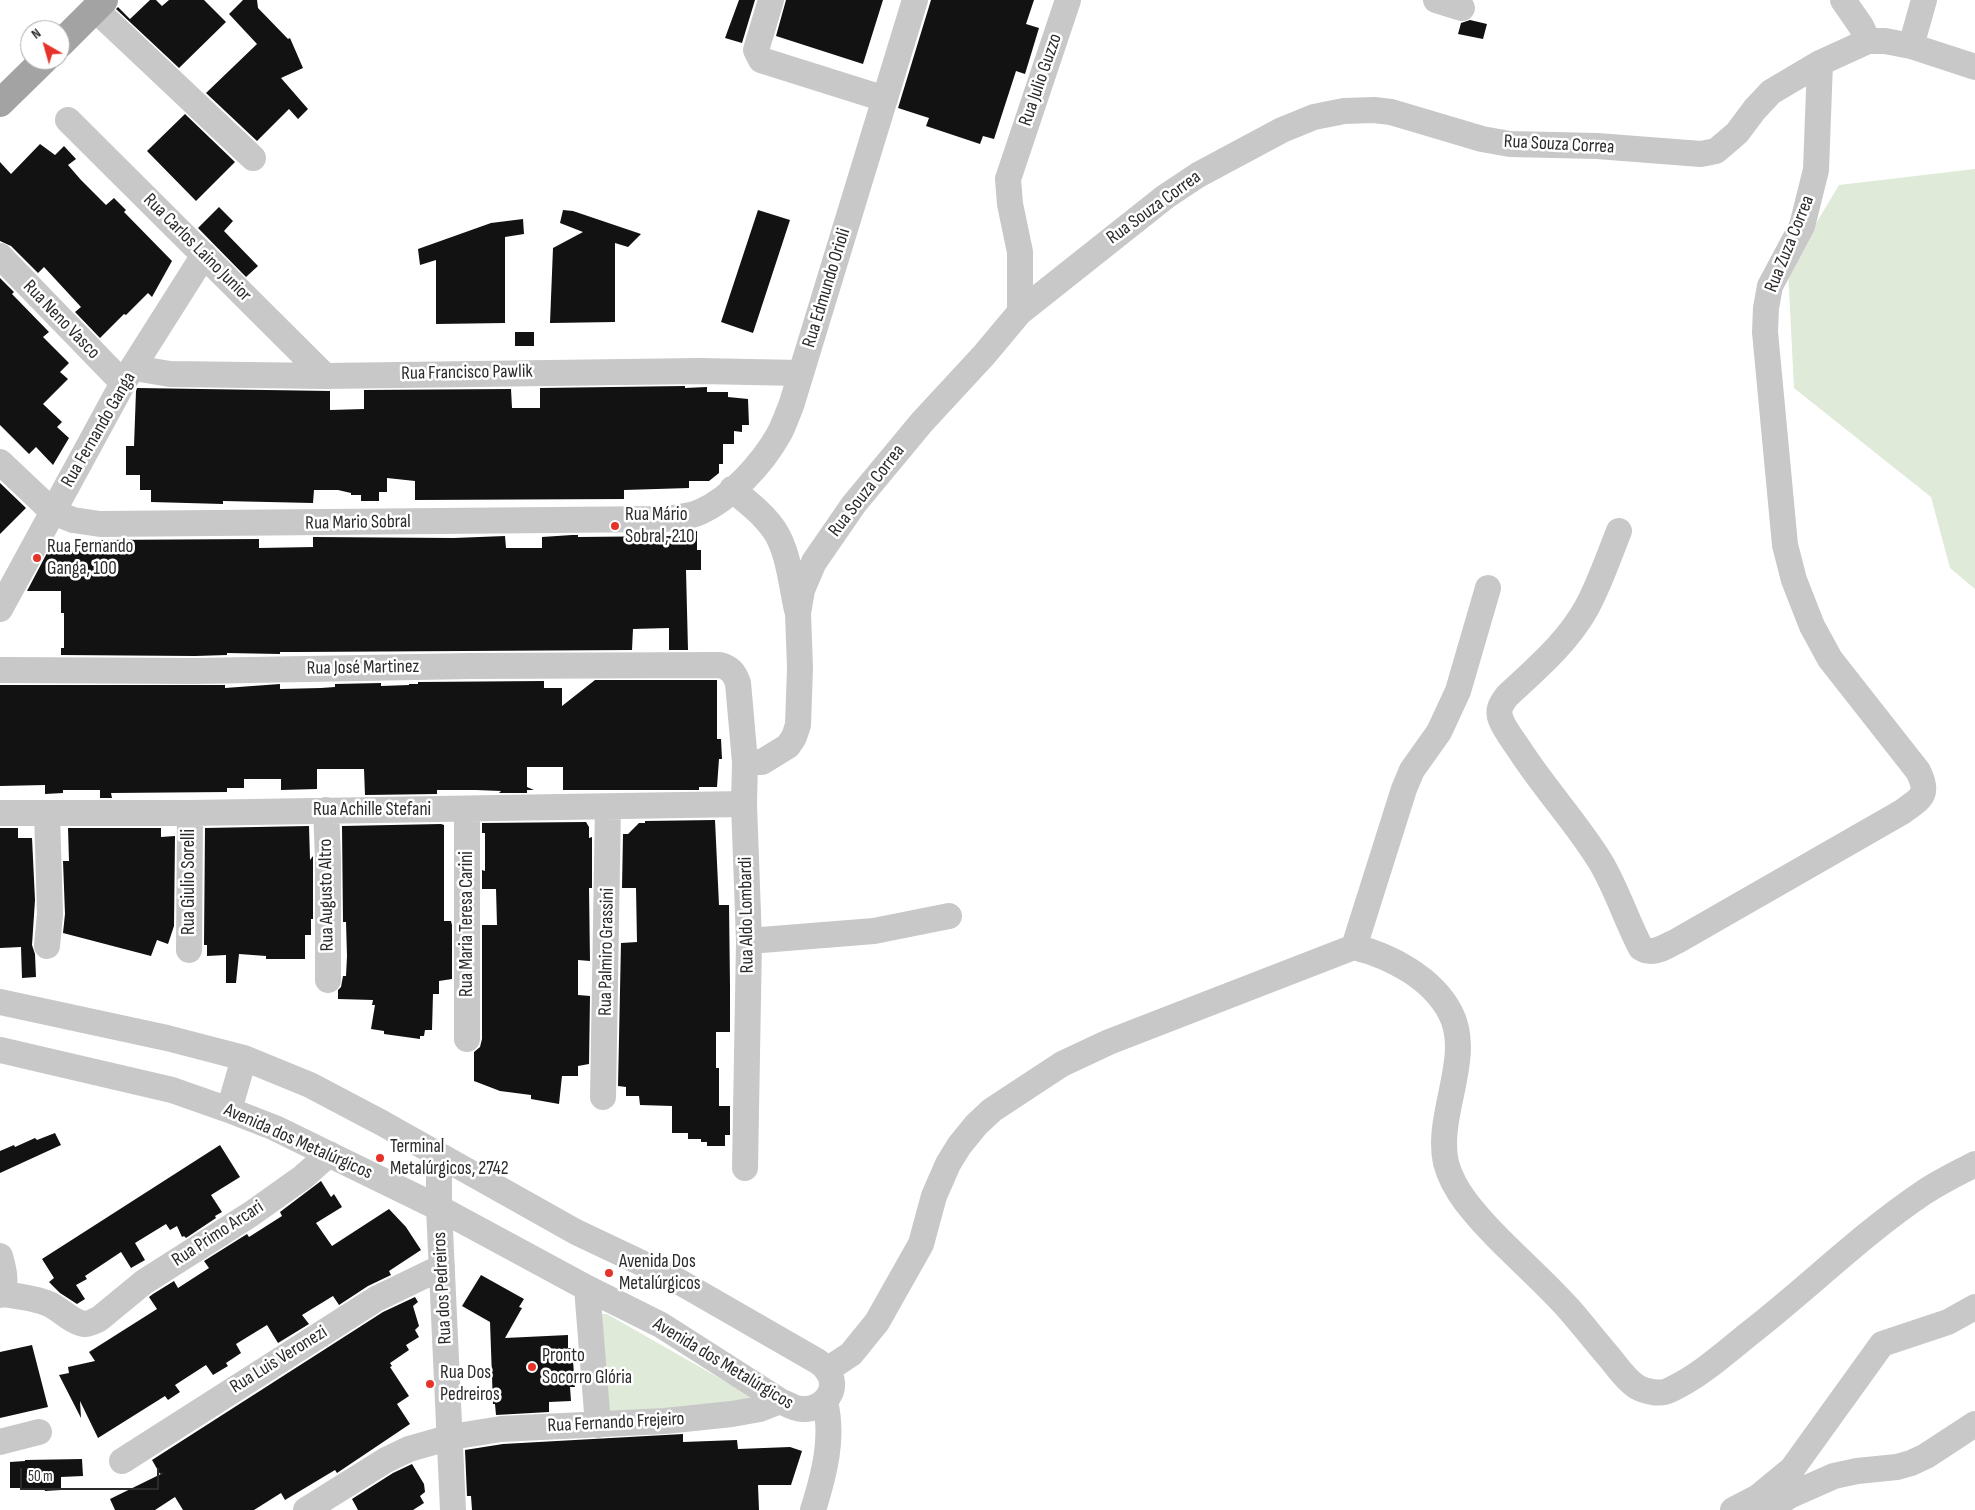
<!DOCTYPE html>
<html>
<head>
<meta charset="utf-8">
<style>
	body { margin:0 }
	#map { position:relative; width:1975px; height:1510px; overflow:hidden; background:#fff; font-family:"Sofia Sans Condensed",sans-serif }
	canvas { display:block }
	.north { position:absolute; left:20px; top:20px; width:50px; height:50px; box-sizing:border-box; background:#fff; border:1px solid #aaa; border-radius:50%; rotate:322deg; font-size:14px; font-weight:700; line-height:20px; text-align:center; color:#2b2b2b }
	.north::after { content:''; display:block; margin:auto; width:18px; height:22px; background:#e5332a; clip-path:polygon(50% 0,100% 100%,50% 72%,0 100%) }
	.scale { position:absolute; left:20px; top:1468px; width:139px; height:22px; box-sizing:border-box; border:2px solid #2b2b2b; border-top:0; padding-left:6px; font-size:15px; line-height:18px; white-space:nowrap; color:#2b2b2b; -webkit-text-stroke:4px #fff; paint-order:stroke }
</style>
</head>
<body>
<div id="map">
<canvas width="1975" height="1510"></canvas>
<div class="north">N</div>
<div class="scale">50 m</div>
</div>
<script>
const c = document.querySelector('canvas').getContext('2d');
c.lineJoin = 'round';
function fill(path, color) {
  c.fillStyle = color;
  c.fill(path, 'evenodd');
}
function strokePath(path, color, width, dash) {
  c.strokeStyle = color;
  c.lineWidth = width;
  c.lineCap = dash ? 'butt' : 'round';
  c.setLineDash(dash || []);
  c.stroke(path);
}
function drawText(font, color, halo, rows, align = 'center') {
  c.font = font + ' "Sofia Sans Condensed",sans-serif';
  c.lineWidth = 5;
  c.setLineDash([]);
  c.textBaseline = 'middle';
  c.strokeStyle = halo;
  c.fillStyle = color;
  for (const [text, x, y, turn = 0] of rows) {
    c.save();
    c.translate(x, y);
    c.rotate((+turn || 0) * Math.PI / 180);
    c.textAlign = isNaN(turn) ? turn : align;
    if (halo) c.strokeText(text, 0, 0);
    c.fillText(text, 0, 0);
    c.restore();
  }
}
fill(new Path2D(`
	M1975 169V589L1950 568 1931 497 1794 388 1788 270 1839 185Z
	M598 1314H607L749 1395 750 1400 602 1421Z`), '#dfead8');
fill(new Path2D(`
	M150 0H156L162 6 169 0H204L226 22 179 68 116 9 118 7 130 19Z
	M243 0H257L258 8 288 39 290 38 303 68 281 78 308 109 298 119 289 109 257 141 206 93 257 44 229 14Z
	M739 0H755L742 43 725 38Z
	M786 0H883L863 64 776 36Z
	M931 0H1034L1026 24 1039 28 1025 74 1016 71 994 139 983 136 980 144 926 126 929 118 898 108Z
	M1470 20 1487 24 1483 39 1458 34 1461 23Z
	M185 114 235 162 196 201 147 151Z
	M40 144 55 155 64 146 76 159 68 165 81 180 106 205 114 198 126 210 124 212 172 261 152 297 148 293 126 315 124 314 100 338 75 312 81 307 44 267 38 273 11 246 0 241V162L11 174Z
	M219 207 233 221 224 231 258 266 246 277 198 228Z
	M563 210 573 211 641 234 628 247 615 243V322L550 323 553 248 583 232 560 223Z
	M758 210 790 220 753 333 721 322Z
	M523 219 524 234 505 237V323L436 324V260L420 265 418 249 491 223Z
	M0 278 14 292 12 294 49 332 43 337 69 363 60 372 68 379 43 404 62 422 57 427 69 438 53 465 36 447 29 454 0 425Z
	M515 332H534V346H515Z
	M685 386V388L707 387V392H728V397L748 399 749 425H742V432L734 431V444H723V464H719V473L709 481H689V488L624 490V499L415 500V481L387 478V492H379V501H361V495H351V493L338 490H314L313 503 223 501V504L151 502V490H140V475H126V446H134L136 391 137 388 330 391V410L364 409V390L511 389 512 408H540V388Z
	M0 483 26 508 0 534Z
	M697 531V550H701V570H686L688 650H669V628L633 629 632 650 297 652H280V654L227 653V655L195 656 61 655V648H64V613H61V591H27L47 553 68 554V552L77 551 96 550V540L259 539V548L313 547V537L454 538 505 536 506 548H542V537L572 535H578V537L677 536Z
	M595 680H717V739H721L722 759H719L717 787H699V790H563V767H527V787L534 790H527V793H499L501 791 476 790H437V794L365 795 364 769H317V789L281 790V779H244V788H227V792L111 793 112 798H100V790H63V793L45 794V785L0 786V685H225V688L280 684V689L321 688 335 687V684L381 683V686L409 685V684H418V682L544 681V688H562V706Z
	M715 820 719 905H729L730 986V1032H716V1068H719V1106H730V1135H725V1146H707V1142H701V1139H688V1133H672V1106L640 1105 639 1096H626V1087L618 1086 621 943 637 942 636 888H622L623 834H628L639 823H645V821Z
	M586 822 589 827V838L592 837V888H589L590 961 578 960V995L590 996 589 1064 578 1066V1076H562L559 1104 531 1099V1095L500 1091 474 1081V1052L480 1047 482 1039V925H497L496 889H482V870L485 871V833H482V823Z
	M441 824 444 825V921H451L452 925V979L439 981V994H433L432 1030H425L424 1036H420V1039L384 1034V1031L371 1029 375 1005H372L373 1000 338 999V990L341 987 343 976H346L347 956 346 922H343L342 826Z
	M309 826 310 860 313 856V919H311V935H305V959H266V956L239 954 236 983H226V955L207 956V945H204L205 828Z
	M0 828H18V838H32L35 900 32 945 35 954 36 977 22 978 21 947 0 948Z
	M68 828H161V837L175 836 174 926 168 944 157 940 151 956 63 933 65 914 63 861H69Z
	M55 1133 61 1145 0 1173V1151L14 1145 15 1147 35 1138 37 1140Z
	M220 1145 240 1177 211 1195 222 1212 215 1216 216 1218 186 1238 184 1236 182 1237 177 1226 170 1230 166 1224 135 1243 145 1260 131 1268 121 1252 85 1276 87 1279 76 1285 85 1299 77 1304 60 1293 49 1282 54 1278 42 1259Z
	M321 1181 331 1197 334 1194 342 1207 316 1223 332 1246 389 1209 406 1227 421 1250 389 1271 391 1275 368 1286 339 1305 333 1296 302 1315 309 1324 278 1343 267 1325 236 1344 241 1353 226 1363 228 1366 213 1375 206 1365 175 1385 180 1392 168 1400 165 1396 98 1438 80 1401 81 1418 59 1375 69 1373 68 1367 95 1361 89 1352 157 1309 149 1297 153 1294 174 1281 178 1288 209 1268 204 1261 247 1234 249 1237 282 1216 280 1212Z
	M481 1275 524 1299 519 1307 522 1308 505 1338 568 1335V1348H572L575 1387H570L571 1401 549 1402V1412L496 1415 495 1404H493L490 1322 462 1306Z
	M415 1297 418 1302 413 1306 419 1326 415 1330 419 1337 406 1345 409 1350 390 1363 392 1366 390 1367 409 1396 397 1404 410 1424 337 1473 335 1470 285 1500 281 1493 254 1510H183L175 1497 155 1510H115L110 1499 163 1473 160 1474 152 1460 383 1312Z
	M32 1345 48 1407 0 1418V1352Z
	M683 1434V1442L737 1440 738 1449 790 1447 802 1451 791 1485H758L759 1510H472L471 1496H467L465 1450 503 1444Z
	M82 1459 83 1476 61 1477V1490L45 1491 44 1488H10V1462L25 1461V1460Z
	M412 1464 424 1484 425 1492 420 1496 424 1503 413 1510H358L352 1499 393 1473Z`), '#121212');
strokePath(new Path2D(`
	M771 0 756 50 761 60 885 99
	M1436 0 1462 8
	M1843 0 1861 26 1868 41
	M95 9 253 158
	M1911 46 1924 0
	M68 120 325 376
	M0 256 123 383
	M1020 312V252L1010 204 1008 179 1068 0
	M134 368 170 374 325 376 699 371 801 373
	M0 462 53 512 73 520 100 524 666 519C677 517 690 517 700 512 730 499 763 463 779 434 784 425 787 415 791 406L915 0
	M732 489C747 502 764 514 775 531 789 553 791 584 797 610
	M1619 531C1609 556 1600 583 1587 607 1568 642 1536 669 1507 696 1501 704 1497 710 1501 720 1505 730 1513 740 1519 749 1544 788 1576 822 1600 861 1617 889 1626 920 1641 948 1653 956 1666 946 1677 941L1902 812C1921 798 1930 795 1918 771L1830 659 1812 626 1794 580 1785 545 1765 332 1766 308 1770 286 1802 226 1816 170 1820 63
	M0 609 123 383 204 255
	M0 670 195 671 471 666 720 665C730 668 734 672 738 683L745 762 744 804 749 941 745 1168
	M745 762H762L788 746 794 737 798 725 800 668 798 613 802 590 814 562 854 504 922 422 984 355 1020 312 1165 197 1198 175 1282 130 1314 117 1344 111 1374 110 1391 112 1482 139 1510 144 1597 146 1701 154 1716 151 1737 133 1755 109 1771 92 1820 63 1868 41H1885L1911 46 1975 67
	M326 810 328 858V980
	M0 813H190L744 804
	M749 941 874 931 949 916
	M47 946 50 914 47 813
	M1354 947 1404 789 1412 770 1439 732 1458 691 1488 588
	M189 950 190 813
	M0 1002 167 1038 244 1058 310 1085 382 1123 576 1232 671 1277 817 1361C820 1363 824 1366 826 1369 842 1388 824 1410 802 1409 795 1409 787 1404 780 1401L661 1325 587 1288 439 1208 275 1128 229 1110 172 1090 0 1050
	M467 1039V809
	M603 1097 608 807
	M229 1110 244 1058
	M439 1156V1208L453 1510
	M0 1256C4 1270 6 1279 3 1294L0 1295
	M587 1288 598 1425
	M3 1294C18 1296 35 1298 49 1304 60 1309 72 1322 84 1324 89 1324 95 1321 99 1319L144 1282 251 1214 303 1177 329 1154
	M827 1370 851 1354 877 1322 921 1244 934 1196 948 1164 959 1146 976 1125 992 1110 1062 1064 1109 1042 1354 947C1391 956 1432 978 1450 1012 1474 1056 1435 1115 1446 1163 1450 1178 1457 1190 1466 1202 1496 1241 1536 1272 1569 1309 1583 1325 1596 1342 1610 1358 1618 1368 1626 1380 1637 1387 1646 1392 1661 1395 1670 1390 1700 1376 1725 1353 1750 1333 1809 1287 1862 1234 1923 1193 1939 1182 1958 1173 1975 1164
	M0 1442 39 1432
	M122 1461 376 1299 442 1267
	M306 1510 386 1460 409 1449 451 1437 501 1429 665 1421 732 1414 760 1409 780 1401
	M813 1510C824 1475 834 1438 825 1402
	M1733 1510 1758 1497 1792 1469 1882 1344 1948 1322 1975 1307
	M1767 1510 1791 1495 1834 1476 1857 1471 1897 1467 1911 1463 1926 1456 1975 1424`), '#c8c8c8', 26);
strokePath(new Path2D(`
	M60 44 104 0
	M0 103 44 60`), '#a3a3a3', 28);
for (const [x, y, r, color] of [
	[615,526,5,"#e5332a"],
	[37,558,5,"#e5332a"],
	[380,1158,5,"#e5332a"],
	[609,1273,5,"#e5332a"],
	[532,1367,5,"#e5332a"],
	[430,1384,5,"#e5332a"]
]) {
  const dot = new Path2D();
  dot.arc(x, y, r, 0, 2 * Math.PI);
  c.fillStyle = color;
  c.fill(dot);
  strokePath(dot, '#fff', 2);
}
drawText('19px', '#2b2b2b', '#fff', [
	["Rua Julio Guzzo",1041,80,-71],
	["Rua Souza Correa",1559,145,3],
	["Rua Souza Correa",1154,208,-36],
	["Rua Zuza Correa",1790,244,-68],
	["Rua Carlos Laino Junior",197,248,45],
	["Rua Edmundo Orioli",827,288,-73],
	["Rua Neno Vasco",61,320,46],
	["Rua Francisco Pawlik",467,373,-1],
	["Rua Fernando Ganga",99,430,-60],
	["Rua Souza Correa",867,491,-52],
	["Rua Mario Sobral",358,523,-1],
	["Rua José Martinez",363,668,-1],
	["Rua Achille Stefani",372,810],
	["Rua Giulio Sorelli",189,882,-90],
	["Rua Augusto Altro",327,895,-91],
	["Rua Aldo Lombardi",747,915,-91],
	["Rua Maria Teresa Carini",467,924,-90],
	["Rua Palmiro Grassini",607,952,-89],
	["Avenida dos Metalúrgicos",298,1142,24],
	["Rua Primo Arcari",218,1234,-33],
	["Rua dos Pedreiros",443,1288,-93],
	["Rua Luis Veronezi",279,1360,-32],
	["Avenida dos Metalúrgicos",723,1364,31],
	["Rua Fernando Frejeiro",616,1423,-3]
]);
drawText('19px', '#2b2b2b', '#fff', [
	["Rua Mário",625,515],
	["Sobral, 210",625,537],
	["Rua Fernando",47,547],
	["Ganga, 100",47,569],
	["Terminal",390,1147],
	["Metalúrgicos, 2742",390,1169],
	["Avenida Dos",619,1262],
	["Metalúrgicos",619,1284],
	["Pronto",542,1356],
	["Socorro Glória",542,1378],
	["Rua Dos",440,1373],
	["Pedreiros",440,1395]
], 'left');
</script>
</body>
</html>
